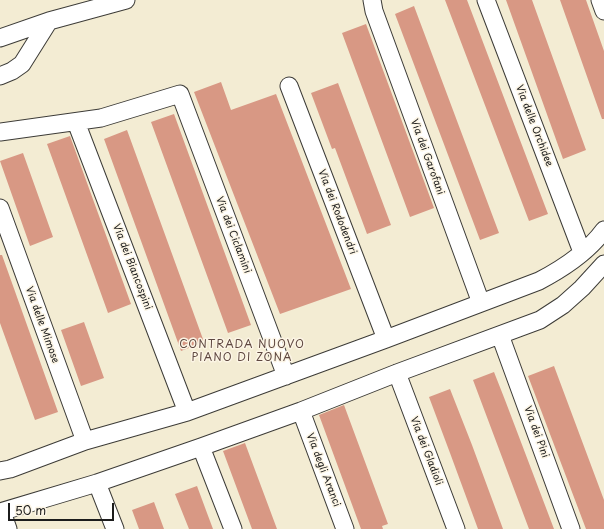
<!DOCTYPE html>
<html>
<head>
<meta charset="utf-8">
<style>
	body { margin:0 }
	#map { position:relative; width:604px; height:529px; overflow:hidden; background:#f3ecd3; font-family:"Playpen Sans",sans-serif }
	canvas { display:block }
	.scale { position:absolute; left:8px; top:503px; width:106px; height:18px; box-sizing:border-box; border:2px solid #1c1c1c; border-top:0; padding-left:5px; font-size:12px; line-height:14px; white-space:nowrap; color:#1c1c1c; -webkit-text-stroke:3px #fcf5e5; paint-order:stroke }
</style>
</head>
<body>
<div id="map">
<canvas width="604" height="529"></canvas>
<div class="scale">50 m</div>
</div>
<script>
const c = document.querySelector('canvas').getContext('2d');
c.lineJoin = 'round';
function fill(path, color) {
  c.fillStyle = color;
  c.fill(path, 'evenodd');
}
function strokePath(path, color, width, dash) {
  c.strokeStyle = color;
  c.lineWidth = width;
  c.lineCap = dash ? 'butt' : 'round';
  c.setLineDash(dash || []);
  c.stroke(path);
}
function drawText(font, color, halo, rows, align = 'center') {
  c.font = font + ' "Playpen Sans",sans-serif';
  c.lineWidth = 3;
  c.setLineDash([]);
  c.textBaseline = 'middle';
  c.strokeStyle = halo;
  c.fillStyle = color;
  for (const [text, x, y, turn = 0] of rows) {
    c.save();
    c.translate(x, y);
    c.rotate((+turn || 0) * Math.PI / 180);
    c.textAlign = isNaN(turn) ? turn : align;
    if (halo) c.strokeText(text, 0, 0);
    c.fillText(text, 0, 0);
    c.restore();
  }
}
fill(new Path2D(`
	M445 0H467L548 214 529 221Z
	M506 0H532L586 150 563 159Z
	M560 0H586L604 51V119H602Z
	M414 6 499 233 480 240 395 14Z
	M366 24 434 208 410 217 342 33Z
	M221 82 231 110 276 94 351 289 280 314 194 92Z
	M338 83 391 225 367 234 335 148 332 149 311 93Z
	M174 114 251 325 228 333 151 122Z
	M127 130 204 342 181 351 104 139Z
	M70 136 131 304 108 313 47 144Z
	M23 153 53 237 30 246 0 161Z
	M0 255H2L58 412 35 420 0 323Z
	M84 322 104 378 81 386 61 330Z
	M554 366 604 500V529H586L528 376Z
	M494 372 505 400 554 529H529L473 380Z
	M450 389 472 445 503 529H478L450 453 429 397Z
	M344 405 388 524 382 526 383 529H361L319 415Z
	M245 443 255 470 277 529H252L223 451Z
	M197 486 207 513 213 529H189L175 494Z
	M154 502 164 529H139L132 510Z`), '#d89884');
const minor = new Path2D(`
	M372 0 374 11 481 303
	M486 0 582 252
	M600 0 604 11
	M0 38 49 21 126 0
	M0 76 12 71 22 64 49 21
	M289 86 386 339
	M76 122 187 412
	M0 132 101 118 180 94 286 376
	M0 208 85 441
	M500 335 571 529
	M397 373 456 529
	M301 411 345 529
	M201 447 233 529
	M0 471 10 469 85 441 187 412 386 339 539 281C562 269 588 252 604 230
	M97 483 115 529
	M0 512 97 483 201 447 301 411 397 373 540 320 563 305 582 288 604 264
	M2 512 8 529`);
strokePath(minor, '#3c3b37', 19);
strokePath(minor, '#fff', 17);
drawText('10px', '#1c1c1c', '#fcf5e5', [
	["Via delle Orchidee",534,126,69],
	["Via dei Garofani",427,157,70],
	["Via dei Rododendri",337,212,69],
	["Via dei Ciclamini",233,235,69],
	["Via dei Biancospini",132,267,69],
	["Via delle Mimose",42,325,70],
	["Via dei Pini",536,432,70],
	["Via dei Gladioli",426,451,69],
	["Via degli Aranci",323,470,69]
]);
c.letterSpacing = '1px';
drawText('11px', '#5e4740', '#fcf5e5', [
	["CONTRADA NUOVO",242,345],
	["PIANO DI ZONA",242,358]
]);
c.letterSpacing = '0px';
</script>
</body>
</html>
